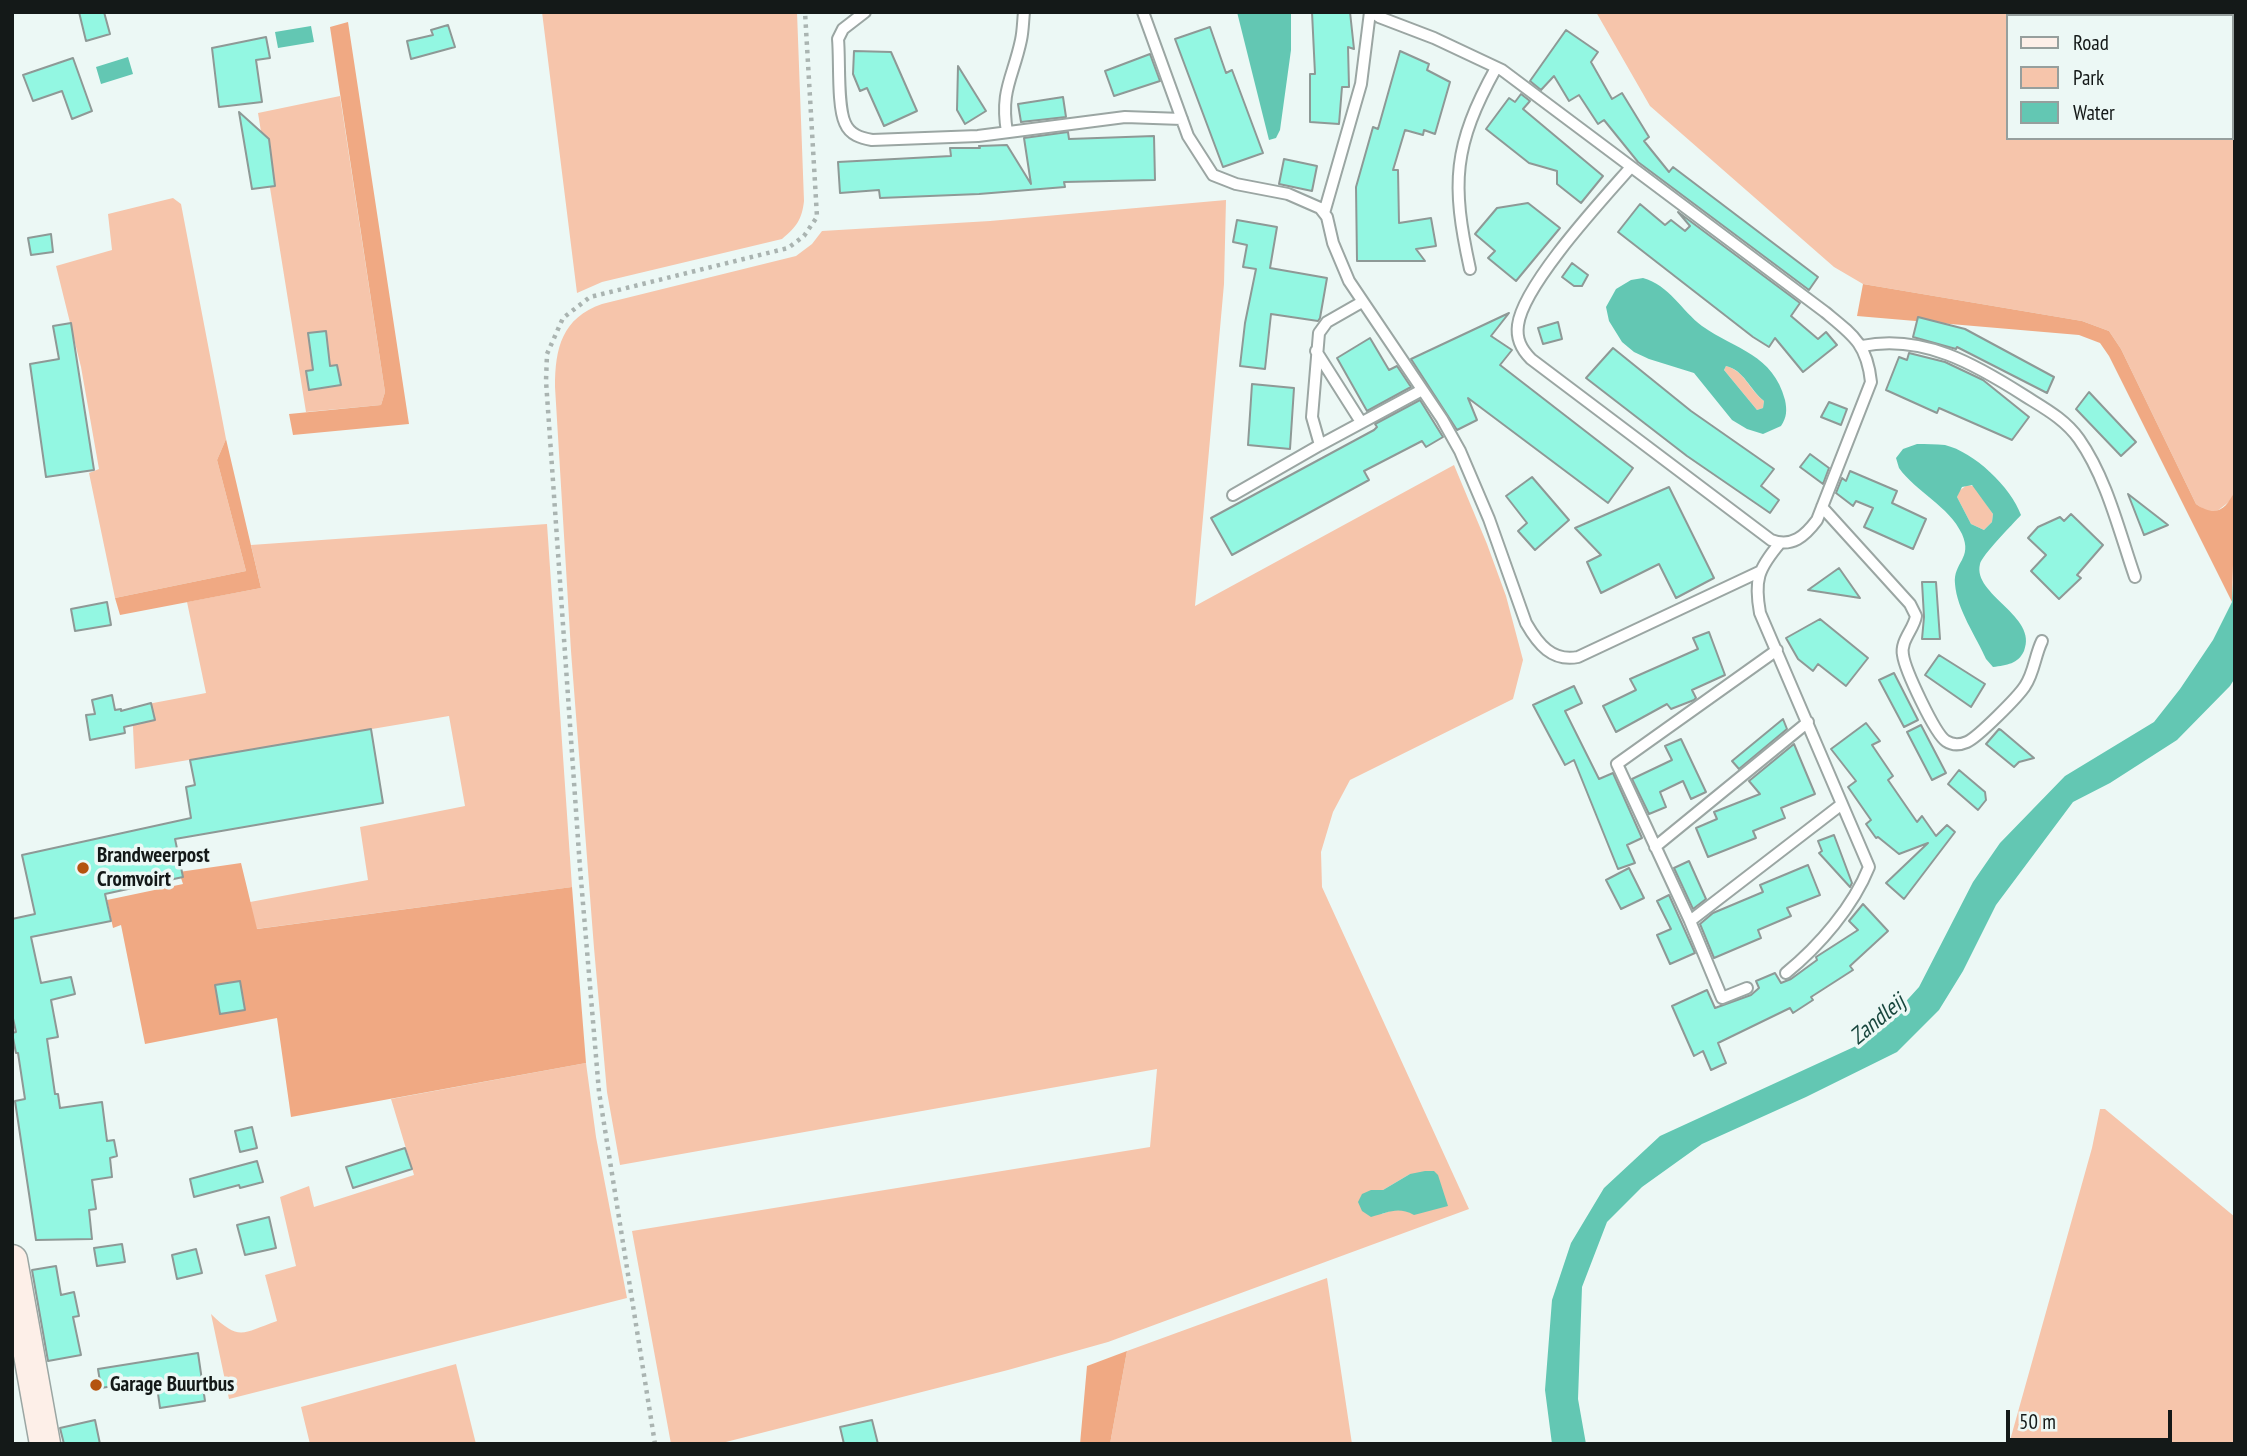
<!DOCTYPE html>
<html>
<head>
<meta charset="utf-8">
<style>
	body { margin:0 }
	#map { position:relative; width:2247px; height:1456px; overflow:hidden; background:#ecf8f5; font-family:"PT Sans Narrow",sans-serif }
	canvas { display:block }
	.frame { position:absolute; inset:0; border:14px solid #141918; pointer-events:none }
	.legend { position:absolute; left:2006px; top:14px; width:228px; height:126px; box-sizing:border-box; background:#ecf8f5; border:2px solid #969f9d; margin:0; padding:9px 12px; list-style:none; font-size:21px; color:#141918 }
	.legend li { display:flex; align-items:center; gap:14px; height:35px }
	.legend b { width:35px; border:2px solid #969f9d }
	.scale { position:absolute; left:2006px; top:1410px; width:166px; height:32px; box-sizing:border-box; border:4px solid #141918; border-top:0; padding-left:9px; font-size:21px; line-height:24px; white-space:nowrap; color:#141918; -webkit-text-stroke:5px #ecf8f5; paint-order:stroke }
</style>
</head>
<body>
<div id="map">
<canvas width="2247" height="1456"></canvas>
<div class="frame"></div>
<ul class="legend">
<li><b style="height:9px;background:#fdefe8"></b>Road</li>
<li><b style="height:19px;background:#f6c5ab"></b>Park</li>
<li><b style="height:19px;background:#63c7b3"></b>Water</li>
</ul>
<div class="scale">50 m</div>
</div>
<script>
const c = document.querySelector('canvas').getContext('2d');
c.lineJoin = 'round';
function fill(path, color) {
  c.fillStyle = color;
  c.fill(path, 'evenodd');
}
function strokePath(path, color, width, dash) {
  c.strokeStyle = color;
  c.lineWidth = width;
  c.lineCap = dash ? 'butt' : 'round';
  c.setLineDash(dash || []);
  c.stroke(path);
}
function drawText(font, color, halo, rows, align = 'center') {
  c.font = font + ' "PT Sans Narrow",sans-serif';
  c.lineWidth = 7;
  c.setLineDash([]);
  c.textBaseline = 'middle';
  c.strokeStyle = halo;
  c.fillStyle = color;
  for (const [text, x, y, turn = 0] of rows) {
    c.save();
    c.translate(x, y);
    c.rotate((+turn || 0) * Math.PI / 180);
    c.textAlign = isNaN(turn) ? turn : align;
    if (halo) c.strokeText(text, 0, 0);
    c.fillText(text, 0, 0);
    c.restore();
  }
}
fill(new Path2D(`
	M542 12H797L804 201C802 220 796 227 782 239L602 282 577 293Z
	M1596 12H2235V490L2230 501 2216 512 2206 511 2196 504 2121 349 2109 331 2082 321 1863 284 1834 267 1650 106ZM2007 16H2231V138H2007Z
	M340 96 385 392 381 405 306 412 258 113Z
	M173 198 181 204 226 439 217 460 246 571 115 598 89 473 99 469 81 367 56 266 112 250 108 214Z
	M1226 200 1224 284 1195 606 1454 465 1487 544 1506 596 1523 660 1513 699 1350 780 1333 812 1321 852 1322 887 1469 1209 1108 1342 1008 1370 718 1444H671L632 1231 1150 1147 1157 1069 620 1165 607 1092 594 948 571 651 555 387C555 348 562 318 602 304L796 256 812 244 822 231 990 221ZM1410 1174 1404 1210 1395 1209 1382 1214 1371 1190H1383Z
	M1726 366C1745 371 1749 390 1764 401L1763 408 1757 410 1724 370Z
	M1967 485 1974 486 1993 514 1992 522 1984 530 1971 524 1957 497 1959 491Z
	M547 524 572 887 256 929 250 902 368 880 360 827 465 806 449 716 135 769 132 707 206 693 187 602 261 588 251 545Z
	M586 1063 596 1137 627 1298 229 1399 211 1314C240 1342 242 1333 277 1321L265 1275 296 1266 280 1197 309 1186 314 1207 414 1175 391 1099Z
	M2100 1109H2105L2235 1217V1444H2009L2092 1148Z
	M1327 1278 1352 1444H1110L1127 1351Z
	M456 1364 476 1444H310L301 1407Z`), '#f6c5ab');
fill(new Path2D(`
	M348 22 409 424 293 435 289 414 381 405 385 392 330 27Z
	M1863 284 2082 321 2109 331 2121 349 2196 504C2216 518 2226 510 2235 490L2232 602 2109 356 2100 343 2079 335 1857 316Z
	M226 439 261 588 120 615 115 598 246 571 217 460Z
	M241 863 257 929 572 887 586 1063 291 1117 277 1018 145 1044 121 925 113 928 107 900 183 884 179 872Z
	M1127 1351 1110 1444H1080L1087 1366Z`), '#f0a983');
fill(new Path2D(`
	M1237 12H1291V50L1280 130 1276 138 1269 140Z
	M311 26 314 42 278 48 275 32Z
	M128 57 133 74 101 84 96 67Z
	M1643 278C1669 285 1682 311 1702 326 1736 350 1773 354 1785 400 1787 410 1787 417 1781 426L1763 434 1747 429 1732 420 1694 373 1649 359 1634 352 1622 342 1609 321 1606 307 1616 289 1631 280ZM1726 366C1744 370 1750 390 1764 401L1763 408 1757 410 1724 370Z
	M1917 444C1926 444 1936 444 1945 445 1974 452 2011 487 2021 515 2013 524 1982 555 1980 564 1972 595 2039 616 2024 651 2018 664 2007 665 1993 667L1986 659C1976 636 1957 610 1955 584 1953 562 1973 559 1962 534 1949 506 1916 492 1899 468L1896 458 1903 449ZM1972 485 1993 514 1992 522 1984 530 1971 524 1957 497 1962 487Z
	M2235 543V678L2230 686 2177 740 2110 783 2073 802 1996 905 1963 971 1939 1010 1897 1052 1806 1097 1702 1144 1642 1187 1607 1222 1582 1287 1578 1399 1586 1444H1552L1545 1390 1552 1300 1571 1243 1604 1188 1660 1136 1856 1046 1889 1020 1919 987 1973 882 2000 843 2065 776 2154 722 2180 689 2213 640 2232 602Z
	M1425 1171H1434L1438 1175 1448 1206 1414 1215C1397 1206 1388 1213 1371 1217L1362 1211 1358 1202 1362 1194 1371 1190H1383L1410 1174Z`), '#63c7b3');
const building = new Path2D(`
	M79 12H104L110 34 86 41Z
	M1312 12H1350L1354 49 1348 47 1349 87H1342L1339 124 1310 122V74H1315Z
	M448 25 455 47 411 59 407 41 433 35 431 30Z
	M1210 27 1226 73 1232 70 1263 153 1223 167 1175 39Z
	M1566 30 1598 52 1591 62 1612 99 1622 93 1649 137 1644 141 1669 172 1673 167 1818 277 1809 290 1638 162 1604 120 1598 124 1579 95 1569 101 1554 76 1541 90 1530 81Z
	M266 37 270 58 256 60 262 102 219 107 212 48Z
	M854 51 891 52 917 111 884 126 867 88 860 91 853 74Z
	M1400 51 1429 64 1427 70 1450 82 1435 134 1424 130 1423 135 1405 130 1393 170H1398L1399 223 1431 218 1436 246 1416 249 1425 261H1357L1356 187 1373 127 1378 129Z
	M1150 54 1160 81 1114 96 1105 71Z
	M73 58 92 111 72 119 62 91 33 101 23 75Z
	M958 66 986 111 965 124 957 110Z
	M1521 94 1530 101 1523 109 1603 176 1581 203 1557 184V171L1529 163 1486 129 1509 98 1515 102Z
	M1063 97 1066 117 1021 122 1018 104Z
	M239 112 269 139 275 186 252 189Z
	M1068 132 1069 139 1154 136 1155 180 1064 182 1065 187 979 194 880 198 879 190 840 193 838 162 951 156 950 148H980L979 146 1007 145 1031 184 1024 138Z
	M1284 159 1317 166 1312 191 1279 184Z
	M1528 203 1560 228 1516 281 1488 258 1495 251 1475 234 1497 208Z
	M1640 204 1665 225 1671 220 1685 231 1690 226 1678 212 1800 303 1791 316 1818 339 1826 332 1837 345 1803 372 1775 338 1769 347 1753 337 1618 232Z
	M1237 220 1277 227 1270 268 1327 278 1320 318 1318 321 1271 314 1265 369 1240 366 1245 323 1256 269 1243 267 1247 245 1233 242Z
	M51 234 53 252 31 255 28 238Z
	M1572 263 1588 275 1582 286H1574L1562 277Z
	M1509 313 1491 336 1512 350 1500 365 1633 468 1608 503 1468 398 1477 420 1457 430 1411 359Z
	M1918 317 1965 329 2054 377 2047 393 1957 347 1956 349 1913 337Z
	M1558 322 1562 339 1543 344 1538 328Z
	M71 323 94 470 46 477 30 364 59 359 53 326Z
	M326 331 330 366 337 365 341 385 309 390 306 371 313 370 308 333Z
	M1370 338 1389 370 1397 366 1411 387 1367 411 1337 358Z
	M1613 348 1691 411 1774 469 1761 486 1779 500 1770 513 1687 456 1586 378Z
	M1909 353 1945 362 1983 380 2029 417 2012 440 1939 408 1937 413 1886 390 1899 357 1907 360Z
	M1252 384 1294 388 1290 449 1248 445Z
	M2089 392 2136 442 2121 456 2076 409Z
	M1420 400 1443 437 1426 447 1422 441 1364 471 1369 480 1232 555 1211 518 1374 430 1377 427 1375 424Z
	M1829 402 1847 409 1841 425 1821 417Z
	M1810 454 1829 468 1823 484 1800 467Z
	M1850 471 1897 491 1892 503 1926 519 1913 549 1864 527 1873 508 1856 501 1853 506 1836 493 1842 478 1846 481Z
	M1532 477 1569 520 1535 550 1518 531 1527 523 1506 496Z
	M1669 487 1714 578 1676 598 1659 564 1601 593 1587 562 1601 555 1575 528Z
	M2128 494 2168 525 2144 535Z
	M2071 514 2103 545 2077 575 2081 578 2059 599 2031 571 2046 555 2028 538 2038 527 2060 517 2064 521Z
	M1839 568 1860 598 1808 590Z
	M1922 582H1936L1940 639H1922L1924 617Z
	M107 602 111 625 75 631 71 609Z
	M1820 619 1868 658 1846 686 1818 664 1813 671 1798 659 1786 638Z
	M1709 632 1725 675 1692 690 1696 698 1694 700 1671 709 1667 704 1616 732 1603 706 1636 690 1630 679 1698 649 1693 638Z
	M1939 655 1985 684 1971 707 1925 675Z
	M1894 673 1918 720 1904 727 1879 680Z
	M1574 686 1582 703 1565 711 1599 779 1613 773 1642 838 1627 845 1635 863 1618 869 1574 760 1565 765 1533 705Z
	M112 695 115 710 121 709V711L151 703 155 720 124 727 125 733 90 740 86 715 95 714 92 700Z
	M1783 719 1787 729 1739 769 1732 761Z
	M1866 723 1880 741 1872 745 1893 776 1888 780 1917 822 1922 816 1936 836 1947 825 1955 832 1904 899 1886 883 1928 843 1899 854 1878 837 1876 838 1866 824 1871 820 1848 787 1856 781 1831 749Z
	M1921 725 1946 773 1932 780 1907 732Z
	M371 729 383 803 175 839 183 877 105 894 111 921 31 937 41 983 71 977 75 994 51 1000 58 1037 47 1039 55 1094H58L60 1108 102 1102 107 1141 114 1140 117 1156 110 1158 112 1177 92 1180 96 1209 89 1210 92 1239 36 1240 15 1101 25 1099 18 1053H16L12 1033 16 1032 12 1014V919L35 914 22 855 191 818 186 787 195 785 190 760Z
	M1999 729 2001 730 2034 758 2019 762 2014 767 1986 744Z
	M1681 739 1706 792 1691 799 1683 781 1660 792 1666 807 1649 814 1632 779 1672 760 1665 746Z
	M1794 744 1815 794 1781 808 1785 818 1753 831 1756 838 1708 857 1696 828 1717 819 1714 812 1760 794 1749 781Z
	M1959 770 1985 792 1986 800 1978 810 1948 784Z
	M1834 835 1852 883 1850 887 1819 853 1822 851 1818 841Z
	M1689 861 1706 899 1693 909 1674 868Z
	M1808 865 1820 895 1787 908 1791 916 1758 930 1761 938 1714 958 1700 924 1713 913 1763 892 1760 885Z
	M1629 868 1644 898 1621 909 1606 880Z
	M1669 895 1695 953 1670 964 1657 935 1671 929 1657 901Z
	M1863 904 1888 931 1850 966 1853 970 1811 997 1813 1000 1793 1013 1790 1008 1718 1043 1726 1063 1711 1070 1703 1051 1694 1056 1672 1006 1707 990 1715 1008 1751 995 1759 988 1756 981 1775 973 1781 983 1791 979 1817 960 1816 957 1858 930 1849 921Z
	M240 981 245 1010 220 1014 215 985Z
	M252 1127 257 1148 240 1152 235 1131Z
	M405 1148 412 1169 353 1188 346 1167Z
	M257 1161 263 1182 240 1188 239 1185 194 1197 190 1179Z
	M269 1217 276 1248 245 1255 237 1225Z
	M122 1244 125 1262 97 1266 94 1248Z
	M196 1249 202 1273 177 1279 172 1255Z
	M56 1266 61 1295 74 1292 79 1316 73 1317 81 1355 48 1361 32 1270Z
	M198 1353 205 1401 160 1408 156 1379 101 1388 98 1369Z
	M95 1420 100 1444H64L60 1428Z
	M872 1420 878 1444H844L840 1427Z`);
fill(building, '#93f7e2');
strokePath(building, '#8e9996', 2);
const lane = new Path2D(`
	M865 12 843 29 838 39C840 59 837 106 845 123 850 135 861 138 872 140L978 136 1125 117 1182 119
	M1143 12 1188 136 1213 175 1236 184 1288 194 1320 208 1327 217 1333 243 1349 281 1442 419 1460 451 1489 519 1526 623C1538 644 1552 662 1578 657L1759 572
	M1372 12 1379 17 1434 38 1502 70 1825 312C1853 335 1867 344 1871 382L1817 520C1805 536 1792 548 1771 540L1531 359C1521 349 1516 339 1518 325 1523 285 1602 200 1631 167
	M1007 132C1000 90 1013 78 1021 40 1023 31 1023 21 1024 12
	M1324 213 1361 84 1370 12
	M1470 269C1451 183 1453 146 1496 68
	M1362 302 1327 322 1319 333 1312 417 1320 445 1422 390
	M1862 346C1923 334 1975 364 2025 396 2044 408 2065 419 2079 439 2107 479 2119 531 2135 577
	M1316 351 1361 422
	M1233 495 1320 445
	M1822 507 1910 604 1916 616C1914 629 1900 641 1903 655 1905 670 1935 734 1946 741 1952 745 1960 745 1967 742 1978 737 2018 697 2025 686 2034 673 2035 655 2042 641
	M1780 543C1758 569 1754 580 1760 613L1869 867C1853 907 1819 946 1786 973
	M1655 847 1808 722
	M1690 921 1617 764 1777 650
	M1747 988 1722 998 1690 921 1842 804`);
const secondary = new Path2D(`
	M12 1260 45 1444`);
strokePath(lane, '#9ba6a3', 14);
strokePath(secondary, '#9ba6a3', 33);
strokePath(new Path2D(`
	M655 1444 599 1092 580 868 546 381 547 354 563 318 590 297 788 248 804 236 817 217 805 12`), '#aab4b1', 4.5, [3.5, 5]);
strokePath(lane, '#fff', 10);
strokePath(secondary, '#fdefe8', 30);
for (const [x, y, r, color] of [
	[83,868,7,"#b4530f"],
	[96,1385,7,"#b4530f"]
]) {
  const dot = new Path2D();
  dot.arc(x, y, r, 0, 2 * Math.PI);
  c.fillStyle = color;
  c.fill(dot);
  strokePath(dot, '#ecf8f5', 2.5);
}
drawText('bold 21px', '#141918', '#ecf8f5', [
	["Brandweerpost",97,856],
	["Cromvoirt",97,880],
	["Garage Buurtbus",110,1385]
], 'left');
drawText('italic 23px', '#19473e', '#ecf8f5', [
	["Zandleij",1878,1020,-40]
]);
</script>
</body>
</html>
